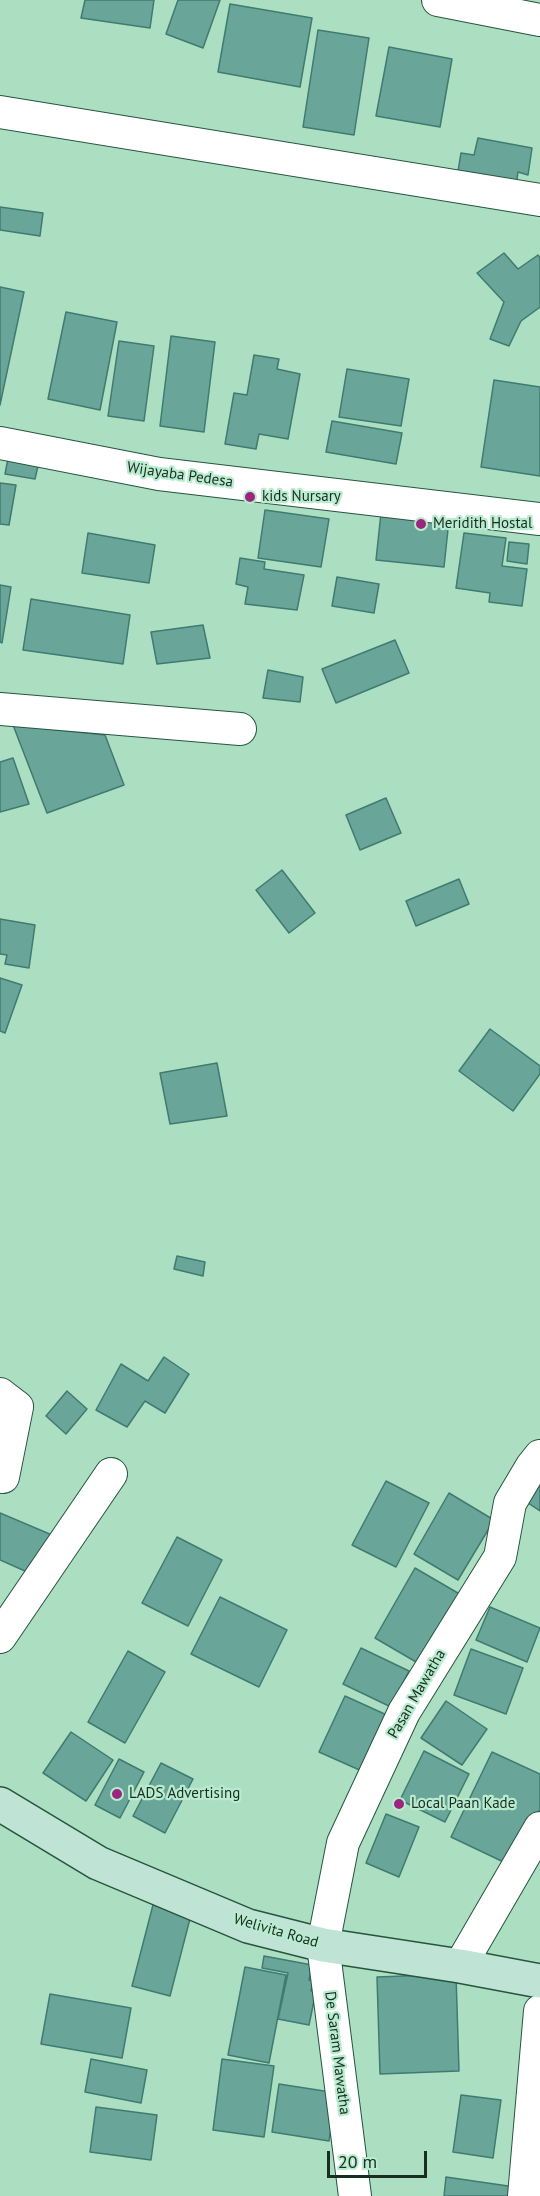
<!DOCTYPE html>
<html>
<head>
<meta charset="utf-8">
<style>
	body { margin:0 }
	#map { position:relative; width:540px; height:2196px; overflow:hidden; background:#acdfc2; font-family:"PT Sans",sans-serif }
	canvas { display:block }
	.scale { position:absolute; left:327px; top:2151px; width:100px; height:27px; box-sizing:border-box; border:3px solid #192d22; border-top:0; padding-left:8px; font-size:18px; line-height:21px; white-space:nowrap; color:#192d22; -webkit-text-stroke:4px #b9eccf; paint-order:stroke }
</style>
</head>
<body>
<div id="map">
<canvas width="540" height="2196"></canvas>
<div class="scale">20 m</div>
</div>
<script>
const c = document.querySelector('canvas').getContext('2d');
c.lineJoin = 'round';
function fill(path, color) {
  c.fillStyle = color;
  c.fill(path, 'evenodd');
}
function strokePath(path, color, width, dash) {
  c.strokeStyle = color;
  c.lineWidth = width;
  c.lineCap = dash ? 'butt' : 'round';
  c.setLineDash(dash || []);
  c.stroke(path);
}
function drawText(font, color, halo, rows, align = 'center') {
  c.font = font + ' "PT Sans",sans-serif';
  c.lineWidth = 4.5;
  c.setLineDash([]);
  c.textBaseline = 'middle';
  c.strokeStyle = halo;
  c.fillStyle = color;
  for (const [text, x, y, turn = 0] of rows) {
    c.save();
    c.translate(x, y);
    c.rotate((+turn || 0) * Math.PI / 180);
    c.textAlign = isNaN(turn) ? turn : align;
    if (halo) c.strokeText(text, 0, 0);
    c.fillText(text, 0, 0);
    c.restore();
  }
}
const building = new Path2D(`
	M85 0H154L150 28 81 18Z
	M178 0H220L203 48 166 34Z
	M230 4 312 18 300 87 218 72Z
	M318 30 369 38 354 135 303 127Z
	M389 47 452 59 440 127 376 116Z
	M478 138 532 148 528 175 518 172 515 193 456 183 461 153 474 155Z
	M0 207 43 213 40 236 0 230Z
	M504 253 518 269 538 255 540 258V307L521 321 509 346 490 339 504 302 477 273Z
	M0 287 24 292 0 405Z
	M66 312 117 322 100 410 48 399Z
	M171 336 215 342 204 432 160 426Z
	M119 341 154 346 144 421 108 416Z
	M254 355 279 359 277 369 300 374 288 439 259 434 256 449 225 444 234 393 247 395Z
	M347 369 409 379 401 426 339 417Z
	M494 380 540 387V476L481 467Z
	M332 421 402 433 396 464 326 452Z
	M10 448 41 453 35 479 5 474Z
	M0 483 16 485 9 525 0 524Z
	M265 510 329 519 321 567 258 558Z
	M381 513 449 520 444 567 376 560Z
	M88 533 155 545 149 583 82 573Z
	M464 533 506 538 502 566 527 569 522 606 489 602 490 593 456 588Z
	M509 542 529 544 527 564 507 561Z
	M240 558 265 562 264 569 304 575 297 610 245 604 248 587 236 584Z
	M337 577 379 584 374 613 332 606Z
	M0 585 11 587 2 643 0 642Z
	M31 599 130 615 123 664 23 650Z
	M203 625 210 658 157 664 151 632Z
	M395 640 409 673 336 703 322 669Z
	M268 670 303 677 300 702 263 698Z
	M13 725 105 735 124 785 47 813Z
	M13 758 29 804 0 812V762Z
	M386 798 401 833 360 850 346 815Z
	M282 870 315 913 289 933 256 890Z
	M459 879 469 904 416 926 406 901Z
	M0 919 35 925 29 968 5 964 7 955 0 954Z
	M0 978 22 985 5 1033 0 1031Z
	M490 1029 540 1066V1074L513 1111 459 1071Z
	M217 1063 227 1116 170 1124 160 1073Z
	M177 1256 205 1262 203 1276 174 1269Z
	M164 1357 189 1374 165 1413 145 1401 127 1427 96 1410 121 1364 148 1381Z
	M67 1391 87 1409 66 1434 46 1416Z
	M540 1475V1511L522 1499Z
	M386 1481 429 1503 396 1567 352 1545Z
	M449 1493 494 1520 458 1580 414 1554Z
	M0 1513 52 1535 34 1575 0 1560Z
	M177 1537 222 1560 188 1626 142 1603Z
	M415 1568 463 1596 423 1666 375 1638Z
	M220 1597 287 1630 259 1687 191 1654Z
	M490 1607 540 1628 527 1662 476 1640Z
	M361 1648 409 1671 391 1707 343 1684Z
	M471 1649 523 1668 506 1714 454 1695Z
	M128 1651 165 1672 125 1743 88 1722Z
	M345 1696 389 1716 364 1772 319 1752Z
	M446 1701 487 1729 462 1765 421 1738Z
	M71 1732 113 1760 86 1801 43 1773Z
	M424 1751 469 1774 445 1822 400 1800Z
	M492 1752 540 1774V1809L512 1866 451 1837Z
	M119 1759 144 1772 120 1818 95 1805Z
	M161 1763 193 1779 165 1833 133 1816Z
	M386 1814 419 1827 399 1877 366 1863Z
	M154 1901 192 1911 170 1996 132 1986Z
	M264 1956 312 1965 309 1980 313 1981 311 1991H316L309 2025 278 2019 288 1973 262 1968Z
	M245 1967 286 1975 269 2063 228 2055Z
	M456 1974 459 2071 380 2074 377 1977Z
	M50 1994 131 2008 122 2058 41 2044Z
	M91 2059 147 2070 141 2103 85 2092Z
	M222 2059 274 2066 264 2137 213 2130Z
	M279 2084 337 2093 329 2141 272 2132Z
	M461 2095 501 2100 493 2158 453 2152Z
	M96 2107 157 2115 151 2160 90 2152Z
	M446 2177 522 2188 521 2196H444Z`);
fill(building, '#69a699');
strokePath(building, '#3f7b70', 1.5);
const street = new Path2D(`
	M438 0 540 20
	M0 112 540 200
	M0 443 159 474 540 519
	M0 709 240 729
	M0 1394 17 1407 3 1477
	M0 1637 111 1474
	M460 1966 540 1828
	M355 2196 323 1945 343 1843 404 1712 500 1557 510 1503 532 1466 540 1456
	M524 2196 540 2011`);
const secondary = new Path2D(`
	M0 1804 98 1863 248 1926 323 1945 460 1966 540 1981`);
strokePath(street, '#26553e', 34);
strokePath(secondary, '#26553e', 36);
strokePath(street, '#fff', 32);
strokePath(secondary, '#bfe3d4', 33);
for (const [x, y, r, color] of [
	[250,497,6,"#9c257e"],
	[421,524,6,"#9c257e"],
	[117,1794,6,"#9c257e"],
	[399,1804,6,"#9c257e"]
]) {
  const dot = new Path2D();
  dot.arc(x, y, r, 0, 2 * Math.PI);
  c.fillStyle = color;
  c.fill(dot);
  strokePath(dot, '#b9eccf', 2);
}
drawText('15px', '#192d22', '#b9eccf', [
	["Wijayaba Pedesa",180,475,8],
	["Pasan Mawatha",417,1694,-60],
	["Welivita Road",276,1931,16],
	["De Saram Mawatha",337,2053,83]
]);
drawText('15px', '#192d22', '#b9eccf', [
	["kids Nursary",262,497],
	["Meridith Hostal",433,524],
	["LADS Advertising",129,1794],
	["Local Paan Kade",411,1804]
], 'left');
</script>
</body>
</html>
